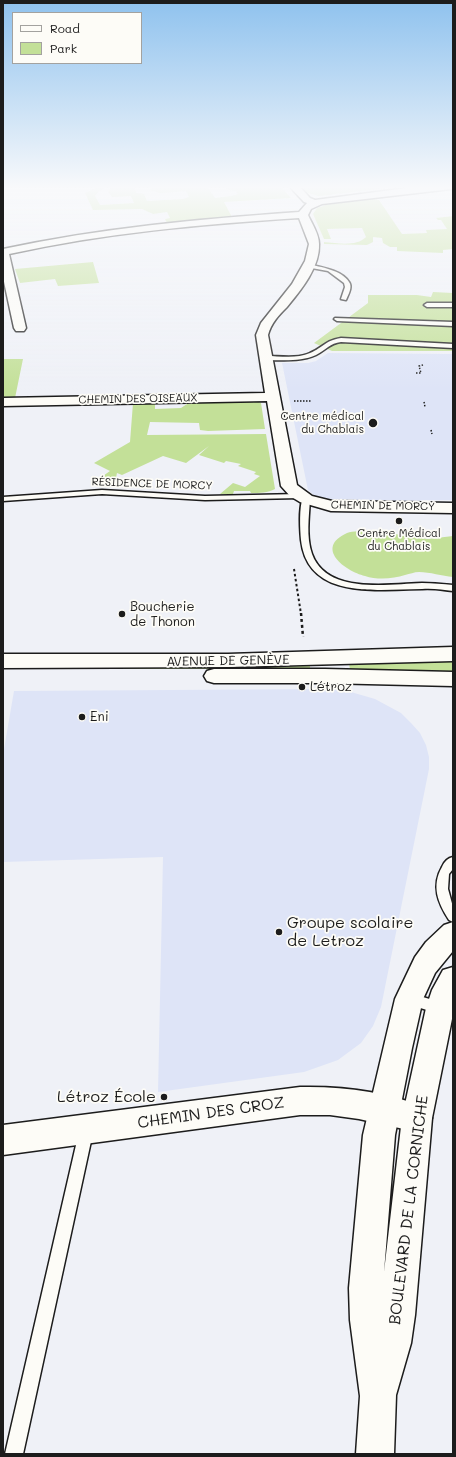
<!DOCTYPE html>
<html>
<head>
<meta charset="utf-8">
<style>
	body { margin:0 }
	#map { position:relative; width:456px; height:1457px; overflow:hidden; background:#eff1f7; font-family:Mali,sans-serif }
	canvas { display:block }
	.frame { position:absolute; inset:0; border:4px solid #1c1c1c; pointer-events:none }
	.legend { position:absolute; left:12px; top:12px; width:130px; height:52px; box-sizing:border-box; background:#fdfcf7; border:1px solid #a3a29f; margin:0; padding:5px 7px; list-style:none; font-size:12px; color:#1c1c1c }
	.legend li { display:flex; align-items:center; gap:8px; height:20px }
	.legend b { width:20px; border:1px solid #a3a29f }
</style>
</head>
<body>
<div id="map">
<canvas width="456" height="1457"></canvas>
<div class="frame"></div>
<ul class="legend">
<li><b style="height:5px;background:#fdfcf7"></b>Road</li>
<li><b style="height:11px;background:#c3e098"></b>Park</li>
</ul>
</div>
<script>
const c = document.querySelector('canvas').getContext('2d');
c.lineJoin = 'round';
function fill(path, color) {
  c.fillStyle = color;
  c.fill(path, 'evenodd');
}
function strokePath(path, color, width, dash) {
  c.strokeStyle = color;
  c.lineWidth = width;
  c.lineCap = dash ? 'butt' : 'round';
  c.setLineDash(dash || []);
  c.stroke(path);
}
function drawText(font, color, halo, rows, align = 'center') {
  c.font = font + ' Mali,sans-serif';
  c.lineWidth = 3.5;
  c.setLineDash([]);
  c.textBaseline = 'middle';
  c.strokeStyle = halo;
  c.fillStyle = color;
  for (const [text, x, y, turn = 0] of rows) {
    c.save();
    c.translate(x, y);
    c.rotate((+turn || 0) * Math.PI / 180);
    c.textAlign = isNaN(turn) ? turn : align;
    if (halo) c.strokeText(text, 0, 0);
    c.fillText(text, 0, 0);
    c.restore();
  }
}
fill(new Path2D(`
	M328 353 453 354V500H420V502L334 501 315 496 308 490 282 363H308L316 361Z
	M328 689 344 690 375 699 401 713 411 723 420 733 426 745 429 757V769L381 1007 373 1026 361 1043 338 1060 304 1072 158 1092 163 857 3 862V755L14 691Z`), '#dee4f7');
fill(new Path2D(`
	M100 186 105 187 98 192 95 196 100 205 134 203 131 196 112 197 108 191 112 186H134L136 193 144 194 147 201 183 199 189 197 186 191 160 193 150 190 152 188 151 186H207L215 198 231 196 238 194 236 191 229 190 224 186H280L291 198 224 202 232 217 167 223 165 219 170 218 167 212 153 214 142 209 93 210 85 193Z
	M403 186 319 196 305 192 299 187Z
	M373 199 379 200 402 234 427 233 426 230 447 229 441 220H438L436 218 453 216V249L443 250V253L397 251V247H390L383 243 382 238 373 237V242L367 245 324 244V242C338 243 356 247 366 237L362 228 327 229 331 239H324L313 214 317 208 326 205Z
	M93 262 99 283 58 286 55 279 20 283 15 269Z
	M433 292 453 293V351H332L314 343 368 303V295H417L431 297Z
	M3 359H23L15 398 3 399Z
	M253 400 261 403 265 429 208 431 200 430 199 423 150 422 147 435 266 434 275 489C268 493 259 493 251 493L250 491H234L233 494H220L233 483 245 487 260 476 254 474 256 472 238 466 241 464 226 461 224 463 199 455 209 446 186 463 163 456 122 475 117 473 114 487H100L93 483 110 471 94 463 130 442 133 403 155 402V409L181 408 190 402Z
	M368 530 428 539 453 536V577C442 576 430 572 419 572 414 572 410 574 405 575 393 579 377 580 365 576 345 571 314 548 347 533 353 531 362 531 368 530Z
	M453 660V672L350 670 349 663Z
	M310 665V669H3V666Z`), '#c3e098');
const lane = new Path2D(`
	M308 264C320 267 342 270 349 282 353 287 348 295 346 300L341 299 345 287 344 283 328 271 306 267 305 266Z
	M453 303V307H427L424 305 427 303Z
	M335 318 453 322V326L337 321 334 319Z
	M341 338 453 344V348L341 342C330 343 326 350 316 355 301 362 283 360 266 360L263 358 266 356C280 356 297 359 310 353 324 347 324 341 341 338Z
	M102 490 205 496 300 494 304 496 300 498 205 500 102 494 3 501V497Z
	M303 497H309L310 499C309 517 306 537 312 554 327 595 389 584 422 583 433 583 443 584 453 585V591C443 590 433 588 422 589 379 589 308 601 301 540 300 529 299 507 303 497Z
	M453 857V869L449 874 448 889 453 907V922L449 920C438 903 431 886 442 867 444 862 448 858 453 857Z
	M409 993 440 1002 453 1004V1016L440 1014 404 1003 403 999 404 995Z
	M86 1125 91 1127 93 1132 23 1454H5L79 1132 81 1127Z`);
const street = new Path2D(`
	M289 186H299L310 198 315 200 422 186H453L451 189 322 204 311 209 308 215C312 224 319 234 319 244 320 267 301 290 287 307 279 315 271 323 268 335L297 485 312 496 332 501 453 503V513L331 511 300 502 290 496 281 486 267 401 3 406V398L265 393 256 335 261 323 292 284 305 261 309 244 299 218C202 224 105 233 9 254L26 328 24 331H16L14 328 3 277V249C101 228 199 219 299 212L307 203 304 202Z
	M300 1087C343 1086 388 1092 427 1108L432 1118 427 1128 417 1132 359 1119 330 1115H300L3 1155V1125Z`);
const secondary = new Path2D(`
	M453 647V661L228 667 3 668V654H228Z
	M214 669H325L453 672V686L325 683H214L207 681 204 676 207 671Z
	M453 922V951L435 973 423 999 412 1048 395 1135 384 1272 402 1118 426 1008 432 990 443 970 453 967V1014L432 1118 415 1315 411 1343 396 1395 394 1454H356L360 1396 350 1320 349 1288 363 1135 395 999 415 957 426 942 444 925Z`);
strokePath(lane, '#1c1c1c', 3);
strokePath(street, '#1c1c1c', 3);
strokePath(secondary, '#1c1c1c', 3);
strokePath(new Path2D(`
	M416 373H421L419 366 423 365
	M294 401H311
	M424 402 425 407
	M431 430 432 434`), '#1c1c1c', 1.5, [1.5, 1.5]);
strokePath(new Path2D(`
	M294 569 301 614`), '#1c1c1c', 2, [2.5, 2.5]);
strokePath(new Path2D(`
	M301 613 303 637`), '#1c1c1c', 2.5, [3, 3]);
fill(lane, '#fdfcf7');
fill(street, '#fdfcf7');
fill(secondary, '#fdfcf7');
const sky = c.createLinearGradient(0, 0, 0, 390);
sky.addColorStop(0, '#8fc2ee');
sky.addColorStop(0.48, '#f8f9fb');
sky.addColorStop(1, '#f8f9fb00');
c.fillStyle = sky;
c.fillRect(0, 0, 456, 390);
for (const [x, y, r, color] of [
	[373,423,5,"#1c1c1c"],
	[399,521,4,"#1c1c1c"],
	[122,614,4,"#1c1c1c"],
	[302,687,4,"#1c1c1c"],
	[82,717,4,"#1c1c1c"],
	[279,932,4,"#1c1c1c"],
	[164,1097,4,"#1c1c1c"]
]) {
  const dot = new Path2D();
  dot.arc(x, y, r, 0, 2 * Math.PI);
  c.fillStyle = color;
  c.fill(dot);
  strokePath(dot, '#fdfcf7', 1.5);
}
drawText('11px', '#1c1c1c', '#fdfcf7', [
	["CHEMIN DES OISEAUX",138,399,-1],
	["RÉSIDENCE DE MORCY",152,484,2],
	["CHEMIN DE MORCY",383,506,1]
]);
drawText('11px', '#1c1c1c', '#fdfcf7', [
	["Centre médical",364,417],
	["du Chablais",364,430],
	["Centre Médical",399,534,"center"],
	["du Chablais",399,547,"center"]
], 'right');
drawText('13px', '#1c1c1c', '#fdfcf7', [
	["Boucherie",130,607],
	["de Thonon",130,622],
	["Létroz",310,687],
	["Eni",90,717]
], 'left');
drawText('13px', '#1c1c1c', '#fdfcf7', [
	["AVENUE DE GENÈVE",228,661,-1]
]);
drawText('16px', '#1c1c1c', '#fdfcf7', [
	["Groupe scolaire",287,923],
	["de Letroz",287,941],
	["Létroz École",156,1097,"right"]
], 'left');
drawText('16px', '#1c1c1c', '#fdfcf7', [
	["CHEMIN DES CROZ",211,1113,-8],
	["BOULEVARD DE LA CORNICHE",409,1210,-83]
]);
</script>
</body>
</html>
